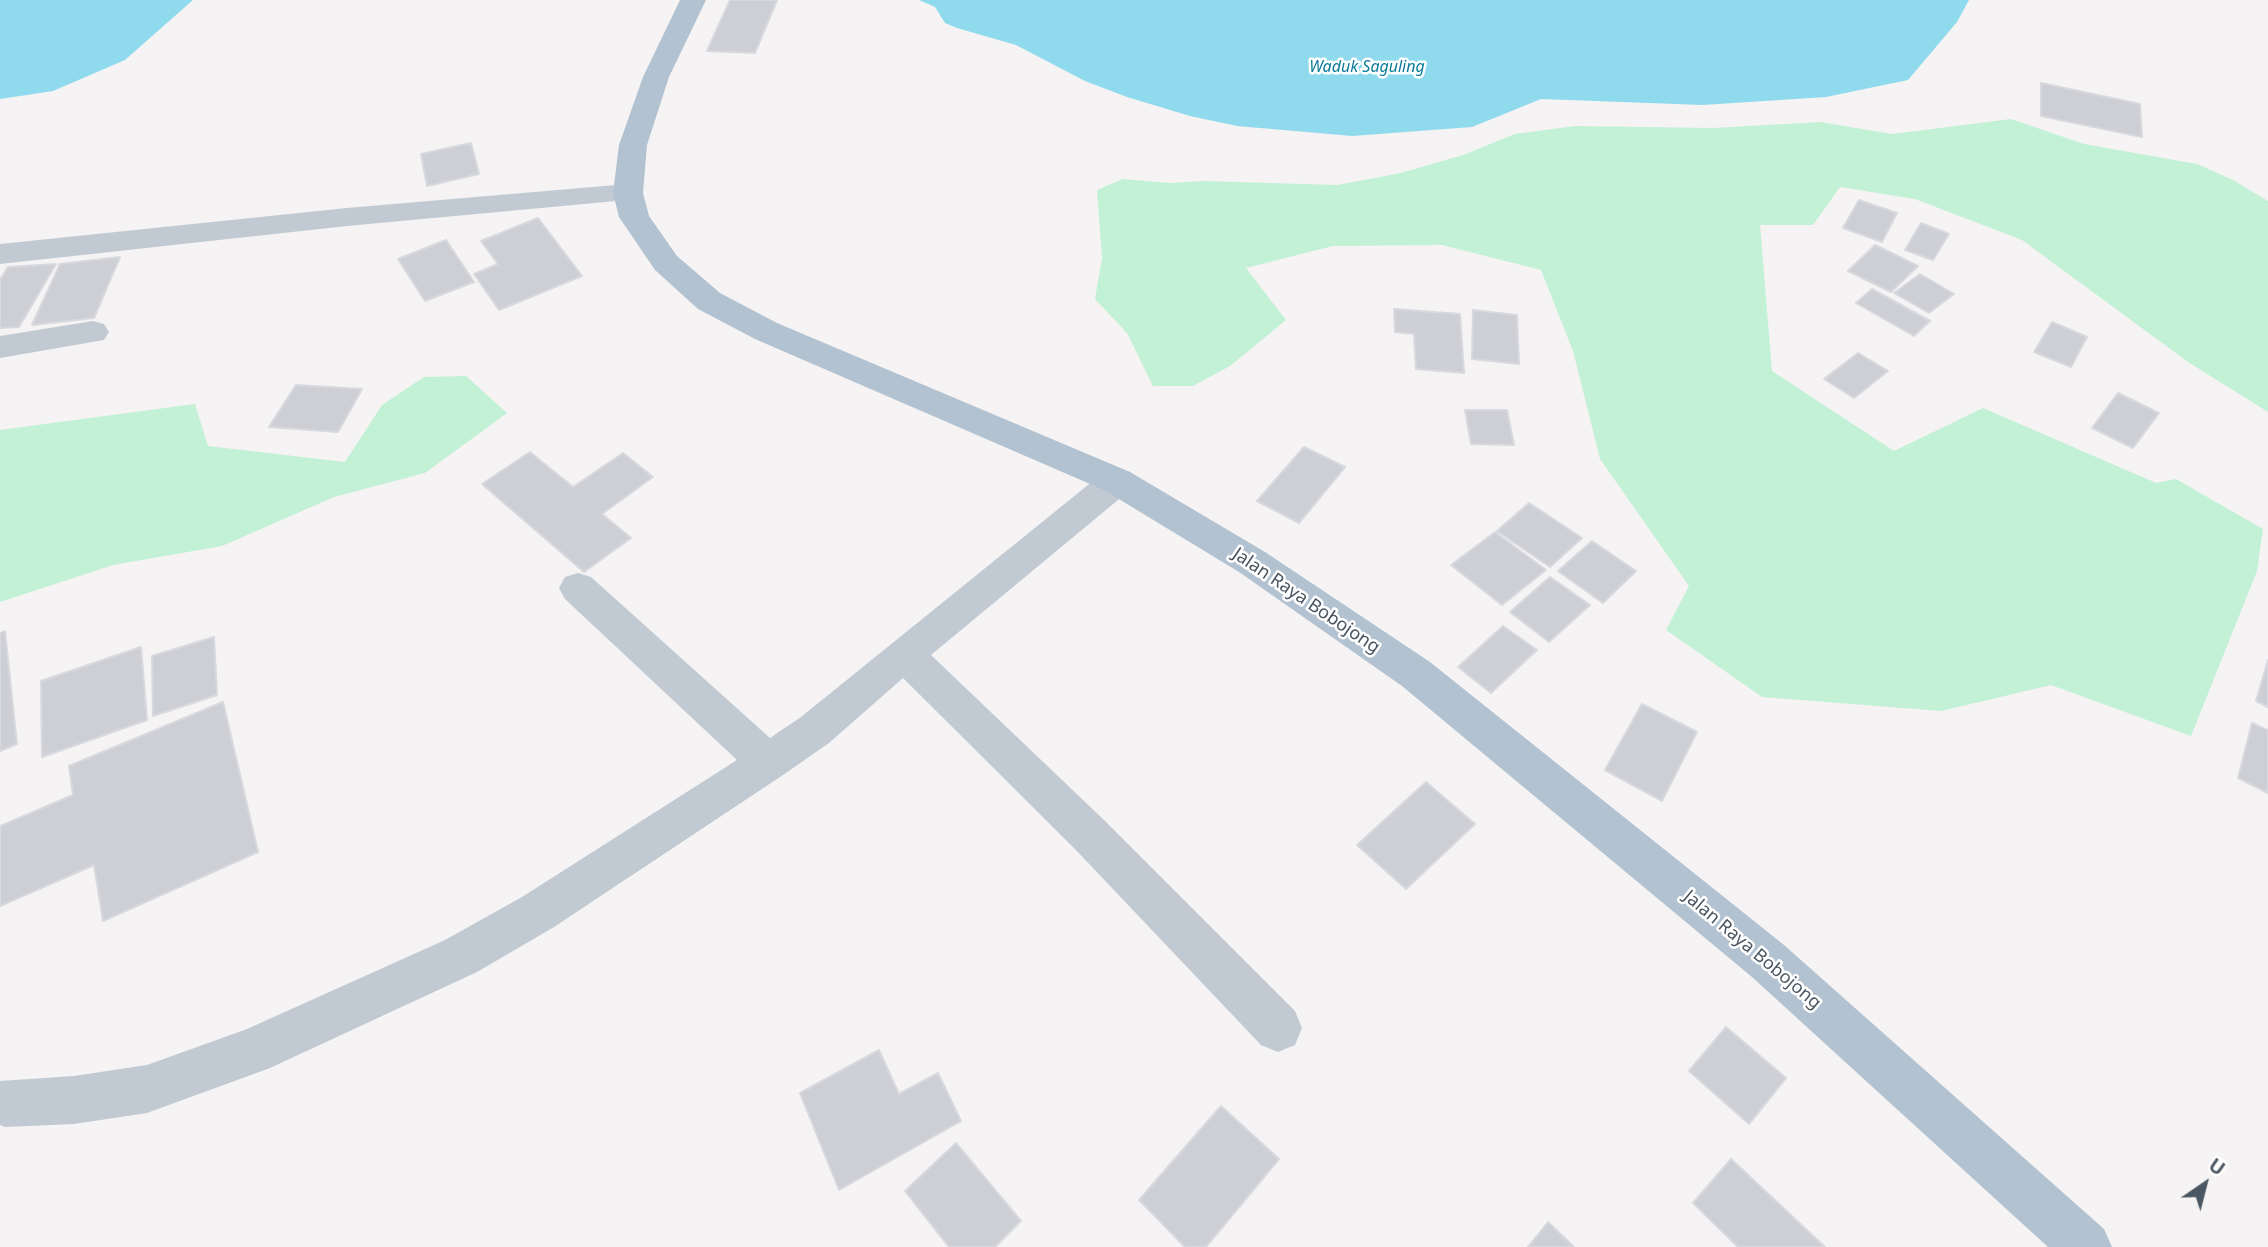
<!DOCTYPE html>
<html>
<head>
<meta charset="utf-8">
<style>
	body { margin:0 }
	#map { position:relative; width:2268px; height:1247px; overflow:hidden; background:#f5f3f3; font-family:"Noto Sans",sans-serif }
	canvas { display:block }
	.north { position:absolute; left:2170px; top:1149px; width:70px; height:70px; -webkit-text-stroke:5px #fff; paint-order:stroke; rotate:35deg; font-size:19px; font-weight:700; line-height:28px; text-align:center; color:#4a5661 }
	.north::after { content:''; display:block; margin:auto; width:24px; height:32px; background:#4a5661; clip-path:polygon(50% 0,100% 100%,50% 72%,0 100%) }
</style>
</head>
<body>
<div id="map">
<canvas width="2268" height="1247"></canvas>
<div class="north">U</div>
</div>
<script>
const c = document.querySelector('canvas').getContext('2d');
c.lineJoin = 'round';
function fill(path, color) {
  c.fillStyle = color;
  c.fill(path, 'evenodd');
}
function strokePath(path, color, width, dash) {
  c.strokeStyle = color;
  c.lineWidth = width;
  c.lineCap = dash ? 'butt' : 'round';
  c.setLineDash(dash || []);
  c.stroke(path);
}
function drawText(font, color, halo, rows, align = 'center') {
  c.font = font + ' "Noto Sans",sans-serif';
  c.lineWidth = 5;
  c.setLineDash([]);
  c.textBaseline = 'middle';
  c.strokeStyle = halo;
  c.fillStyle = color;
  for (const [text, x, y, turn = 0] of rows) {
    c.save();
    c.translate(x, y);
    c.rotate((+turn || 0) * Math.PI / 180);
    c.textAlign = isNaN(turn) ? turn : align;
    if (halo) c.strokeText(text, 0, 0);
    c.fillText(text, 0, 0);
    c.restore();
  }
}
fill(new Path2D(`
	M2011 119 2084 144 2197 164 2233 180 2268 201V412L2188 362 2022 240 1915 199 1840 187 1813 225H1760L1772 371 1894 451 1983 408 2156 483 2176 479 2263 529 2257 571 2191 736 2051 685 1941 711 1762 697 1666 630 1689 586 1600 459 1573 351 1541 270 1442 245 1333 246 1246 268 1286 320 1230 366 1193 386H1153L1127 333 1095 299 1102 258 1097 190 1123 179 1169 183 1204 181 1337 185 1401 173 1463 155 1515 134 1575 126 1713 128 1820 122 1892 134Z
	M466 376 507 413 425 473 334 497 222 546 113 565 0 602V430L195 404 208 446 345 462 382 405 424 377Z`), '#c3f1d5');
fill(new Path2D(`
	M0 0H193L125 60 53 91 0 99Z
	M919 0H1969L1957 22 1908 80 1826 97 1703 105 1541 99 1472 127 1352 136 1237 126 1190 116 1127 97 1085 81 1016 45 957 28 945 23 935 7Z`), '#90daee');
const building = new Path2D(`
	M730 0H777L755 53 707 51Z
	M2041 83 2140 104 2142 137 2041 116Z
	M471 143 479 174 427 186 421 154Z
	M1859 200 1897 213 1882 242 1843 228Z
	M538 218 582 276 499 310 474 274 498 264 481 241Z
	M1921 223 1949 234 1933 260 1905 250Z
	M446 240 474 282 425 301 398 259Z
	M1875 245 1918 266 1891 292 1848 271Z
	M120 257 94 318 32 325 60 264Z
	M56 264 19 327 0 328V280L8 267Z
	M1920 274 1954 294 1929 313 1894 293Z
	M1872 289 1930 321 1914 336 1856 303Z
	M1394 309 1460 314 1464 373 1416 369 1414 334 1395 332Z
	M1473 310 1517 315 1519 364 1472 359Z
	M2052 322 2087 337 2071 367 2034 352Z
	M1858 353 1888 371 1854 398 1824 379Z
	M296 385 362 389 338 432 269 427Z
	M2118 393 2159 413 2133 448 2092 428Z
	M1465 410H1507L1514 445 1471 444Z
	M1304 447 1345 467 1299 523 1257 501Z
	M530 452 573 487 623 453 653 477 602 514 631 538 584 572 482 484Z
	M1529 503 1582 538 1550 567 1497 531Z
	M1495 532 1546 570 1502 605 1451 565Z
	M1592 541 1636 571 1603 603 1558 571Z
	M1550 577 1590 605 1549 642 1510 612Z
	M1503 626 1537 650 1491 693 1458 667Z
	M5 631 17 744 0 751V633Z
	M214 637 217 695 153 716 152 656Z
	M141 647 147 720 42 757 41 681Z
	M2268 660V707L2256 701Z
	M223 702 258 852 103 921 94 865 0 906V826L73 795 69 766Z
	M1642 704 1697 732 1662 801 1605 770Z
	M2252 723 2268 730V793L2238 778Z
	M1426 782 1475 824 1406 889 1357 845Z
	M1726 1027 1786 1078 1749 1124 1689 1071Z
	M879 1050 899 1094 938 1073 961 1121 839 1190 800 1093Z
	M1221 1106 1279 1159 1206 1247H1185L1139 1200Z
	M956 1143 1021 1221 995 1247H949L905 1191Z
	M1731 1159 1825 1247H1738L1693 1203Z
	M1548 1222 1574 1247H1528Z`);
fill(building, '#cdcfd5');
strokePath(building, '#d7d9de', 2);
fill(new Path2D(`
	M628 184 638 187 643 193 638 199 347 226 0 264V244L347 208Z
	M93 321 104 324 109 332 104 340 0 358V336Z
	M1117 468 1130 472 1135 481 1130 490 931 655 1104 820 1295 1011 1302 1028 1295 1045 1278 1052 1261 1045 1074 848 903 678 829 743 783 775 554 927 477 972 270 1068 147 1113 74 1124 5 1127 0 1125V1081L74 1076 147 1065 247 1029 445 940 522 897 737 760 565 599 559 588 565 577 578 573 591 577 770 738 801 717 1104 472Z`), '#c1cad2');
fill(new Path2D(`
	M680 0H706L669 77 647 145 643 193 649 216 677 256 720 293 777 323 1130 472 1265 552 1430 662 1784 945 2104 1229 2112 1247H2048L1752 977 1402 686 1239 572 1104 490 755 339 698 309 655 270 619 217 613 193 619 145 643 77Z`), '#b3c2d1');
drawText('italic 16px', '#0c7c9b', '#fff', [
	["Waduk Saguling",1367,67]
]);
drawText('18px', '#4a5661', '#fff', [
	["Jalan Raya Bobojong",1306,601,34],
	["Jalan Raya Bobojong",1752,950,40]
]);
</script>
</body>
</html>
